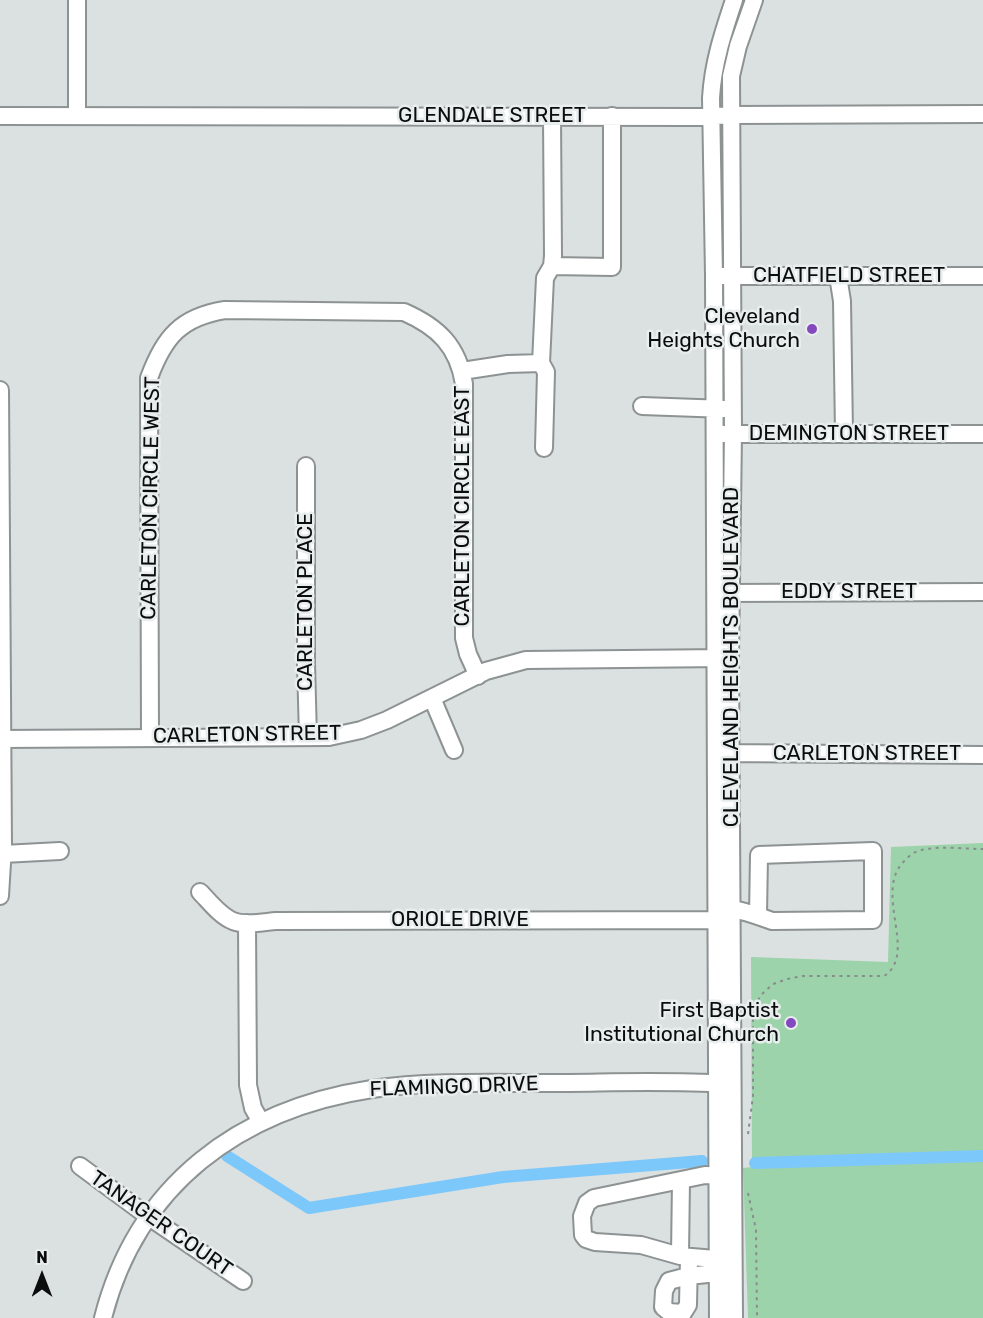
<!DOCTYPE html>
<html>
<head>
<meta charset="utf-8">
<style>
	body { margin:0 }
	#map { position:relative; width:983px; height:1318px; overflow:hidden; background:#dbe0e0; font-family:Rubik,sans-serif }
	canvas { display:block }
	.north { position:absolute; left:12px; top:1246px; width:60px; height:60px; -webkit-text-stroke:4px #e8eded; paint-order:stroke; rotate:0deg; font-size:16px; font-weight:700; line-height:24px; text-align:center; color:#0b0d0d }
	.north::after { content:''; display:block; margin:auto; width:21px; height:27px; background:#0b0d0d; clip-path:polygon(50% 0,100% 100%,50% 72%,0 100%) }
</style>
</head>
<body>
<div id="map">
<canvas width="983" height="1318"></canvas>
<div class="north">N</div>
</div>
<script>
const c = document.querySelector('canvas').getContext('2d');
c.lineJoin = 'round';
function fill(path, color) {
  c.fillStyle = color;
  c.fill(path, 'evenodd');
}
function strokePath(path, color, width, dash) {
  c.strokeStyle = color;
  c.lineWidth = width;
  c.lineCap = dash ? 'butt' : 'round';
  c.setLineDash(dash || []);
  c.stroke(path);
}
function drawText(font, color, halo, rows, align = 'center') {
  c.font = font + ' Rubik,sans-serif';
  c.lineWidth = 5;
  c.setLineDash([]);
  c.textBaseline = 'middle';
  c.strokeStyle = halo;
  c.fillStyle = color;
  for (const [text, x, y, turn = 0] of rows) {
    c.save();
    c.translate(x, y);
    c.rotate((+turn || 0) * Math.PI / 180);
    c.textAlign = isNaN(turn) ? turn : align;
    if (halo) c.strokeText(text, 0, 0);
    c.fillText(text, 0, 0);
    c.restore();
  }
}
fill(new Path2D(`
	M983 843V1318H748L743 1168 752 1167 751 957 888 962 891 847Z`), '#9cd3aa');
strokePath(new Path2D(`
	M227 1156 309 1208 503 1177 702 1161
	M755 1163 983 1156`), '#7dc8fa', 12);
const minor = new Path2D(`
	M77 0V116
	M0 116 700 117 732 115 983 114
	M552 266 612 267V116
	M721 276H983
	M838 276 842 301 844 433
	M541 363 546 372 544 448
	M462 371 508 364 541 363 545 278 552 266 553 256 552 116
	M0 390 3 846 0 896
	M642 406 726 409
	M721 434H983
	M306 466V664L308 737
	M722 593 983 592
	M432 698 454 750
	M150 738 149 378C164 337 181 317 225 310L404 312C438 327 458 346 464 384V638L468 654 478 676
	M0 739 329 737 361 730 387 720 486 671 526 660 725 658
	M722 753 983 755
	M3 854 60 851
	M200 892C209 901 220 916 233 921 245 926 264 922 276 921L725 920
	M731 909C746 911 758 916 772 921L873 920V851L759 855 758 916
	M247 923 248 1085 253 1108 261 1122
	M80 1166 149 1217 243 1281
	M680 1256 681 1180
	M689 1257 688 1305 683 1313 669 1312 663 1307 664 1291 669 1281 688 1276 717 1273
	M727 1260 680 1256 641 1245 595 1242 586 1239 583 1235 582 1216 587 1203 594 1198 705 1175 727 1176
	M103 1318C137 1184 240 1109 372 1089 429 1081 488 1083 545 1083 605 1083 666 1080 726 1084
	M718 1318 714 276 711 98C713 63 723 33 734 0
	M734 1318 730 658 733 434 731 76 738 46 754 0`);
strokePath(minor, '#8d9292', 20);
strokePath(new Path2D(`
	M748 1134 753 1096V1013L760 996 773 984 787 979 803 976H884C917 955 877 898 900 866 905 860 910 854 918 851 938 845 962 849 983 849
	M748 1193 756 1230 757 1318`), '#888c8c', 2, [3, 4.5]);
strokePath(minor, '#fff', 16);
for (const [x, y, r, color] of [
	[812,329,6,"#8549bf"],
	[791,1023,6,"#8549bf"]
]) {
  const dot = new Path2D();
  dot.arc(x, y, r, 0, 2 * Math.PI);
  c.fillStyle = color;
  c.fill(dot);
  strokePath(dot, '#e8eded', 2);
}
drawText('21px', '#0b0d0d', '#e8eded', [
	["GLENDALE STREET",492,116],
	["CHATFIELD STREET",849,276],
	["DEMINGTON STREET",849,434],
	["CARLETON CIRCLE WEST",151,498,-89],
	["CARLETON CIRCLE EAST",463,506,-90],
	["EDDY STREET",849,592],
	["CARLETON PLACE",306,602,-90],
	["CLEVELAND HEIGHTS BOULEVARD",732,657,-90],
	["CARLETON STREET",247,735,-1],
	["CARLETON STREET",867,754],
	["ORIOLE DRIVE",460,920],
	["FLAMINGO DRIVE",454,1087,-2],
	["TANAGER COURT",161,1224,35]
]);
drawText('21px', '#0b0d0d', '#e8eded', [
	["Cleveland",800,317],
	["Heights Church",800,341],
	["First Baptist",779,1011],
	["Institutional Church",779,1035]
], 'right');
</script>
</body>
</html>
